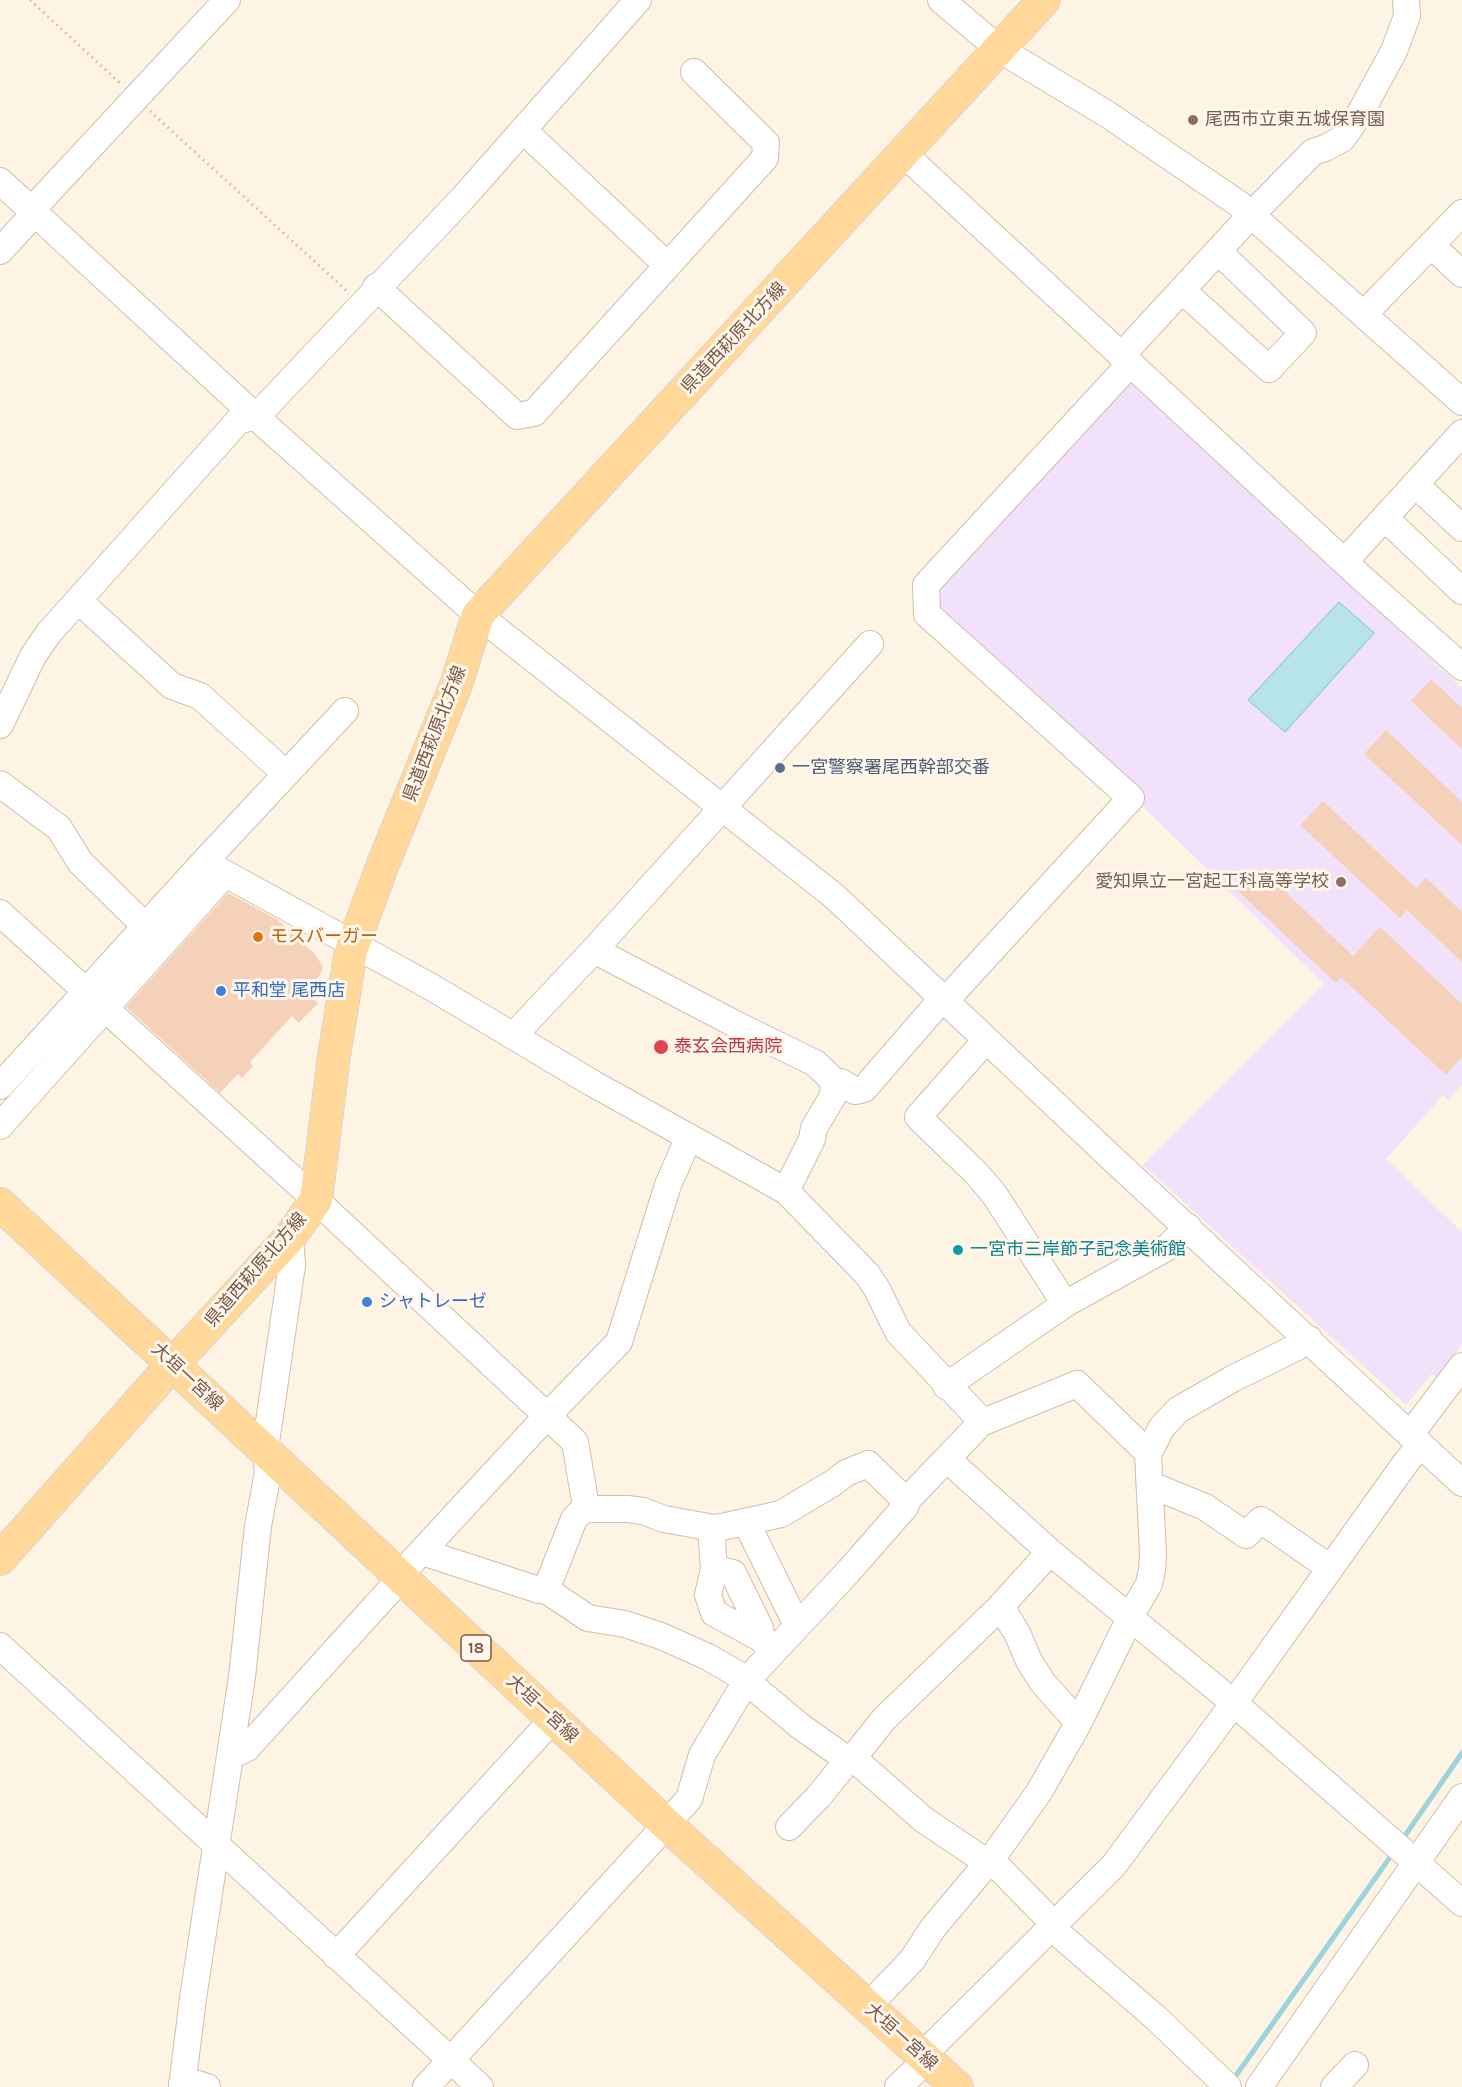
<!DOCTYPE html>
<html>
<head>
<meta charset="utf-8">
<style>
  body { margin:0 }
  canvas { display:block; background:#fef4e4 }
</style>
</head>
<body>
<canvas width="1462" height="2087"></canvas>
<script>
const context = document.querySelector('canvas').getContext('2d');
context.lineJoin = 'round';
function fillPath(path, color) {
  context.fillStyle = color;
  context.fill(path, 'evenodd');
}
function toPath(rows) {
  const path = new Path2D();
  for (const r of rows) {
    path.moveTo(r[0], r[1]);
    for (let i = 2; i < r.length; i += 2) path.lineTo(r[i], r[i + 1]);
  }
  return path;
}
function stroke(path, color, width, dash) {
  context.strokeStyle = color;
  context.lineWidth = width;
  context.lineCap = dash ? 'butt' : 'round';
  context.setLineDash(dash || []);
  context.stroke(path);
}
function write(font, color, halo, rows, align = 'center') {
  context.font = font + ' Karla,"Noto Sans JP",sans-serif';
  context.lineWidth = 6;
  context.setLineDash([]);
  context.textBaseline = 'middle';
  context.strokeStyle = halo;
  context.fillStyle = color;
  for (const [text, x, y, turn = 0] of rows) {
    context.save();
    context.translate(x, y);
    context.rotate((+turn || 0) * Math.PI / 180);
    context.textAlign = isNaN(turn) ? turn : align;
    if (halo) context.strokeText(text, 0, 0);
    context.fillText(text, 0, 0);
    context.restore();
  }
}
const education = toPath([
  [1135,384,1462,688,1462,1085,1448,1100,1443,1095,1386,1159,1462,1232,1462,1344,1438,1378,1431,1374,1406,1405,1143,1165,1324,984,1116,780,936,611,936,589,1121,386]
]);
const water = toPath([
  [1339,602,1374,633,1285,732,1248,700,1339,602]
]);
const stream = toPath([
  [1402,1840,1462,1753],
  [1235,2077,1393,1853]
]);
const building = toPath([
  [1431,679,1462,708,1462,749,1411,701],
  [1386,730,1462,802,1462,845,1364,754],
  [1323,801,1416,888,1426,878,1462,912,1462,962,1407,910,1400,918,1300,825],
  [1261,869,1353,956,1380,927,1462,1004,1462,1057,1446,1075,1341,977,1336,983,1239,892],
  [228,893,278,920,315,954,323,967,320,975,305,991,318,1003,299,1023,292,1016,250,1062,253,1066,242,1078,238,1074,220,1093,126,1007]
]);
const path = toPath([
  [30,0,121,84],
  [150,111,347,291]
]);
const minor = toPath([
  [941,0,999,49,1107,114,1239,204,1462,402],
  [523,130,667,265],
  [904,154,1363,579,1462,667],
  [0,181,256,417,478,615,834,896,1116,1162,1462,1483],
  [1431,245,1462,274],
  [0,251,35,213,39,202,227,0],
  [376,287,517,416,534,413,765,158,766,143,694,72],
  [1182,290,1269,369,1303,333,1218,251],
  [1364,314,1462,213],
  [1121,356,1251,215,1313,152,1325,148,1342,139,1359,115,1394,51,1407,16,1406,0],
  [1415,484,1462,528],
  [1385,518,1462,591],
  [1345,561,1462,433],
  [79,601,172,686,200,696,286,774],
  [0,725,33,656,48,634,239,420,256,417,462,199,638,0],
  [0,784,59,828,80,862,145,926],
  [204,862,433,988,592,1083,786,1191,867,1274,877,1289,898,1332,976,1415,981,1423],
  [0,913,316,1200,575,1442,586,1507,574,1519,546,1590],
  [594,950,739,1026,815,1063,834,1081,833,1096,814,1128,812,1139,786,1191],
  [945,1001,1131,798,927,614,926,585,1130,364],
  [514,1035,594,950,870,644],
  [986,1040,918,1117,976,1173,994,1194,1065,1304],
  [834,1081,841,1082,855,1091,864,1089,942,999],
  [0,1086,204,862,345,711],
  [0,1126,225,874],
  [946,1386,1065,1304,1168,1247,1188,1227],
  [1410,1435,1462,1366],
  [947,1459,1050,1552,1234,1703,1462,1903],
  [1150,1486,1156,1487,1205,1507,1246,1535,1261,1520,1330,1568],
  [586,1507,591,1509,627,1509,643,1511,664,1519,714,1528,722,1527,781,1514,833,1483,846,1473,868,1464,907,1502],
  [746,1522,794,1619,799,1624],
  [714,1528,712,1542,714,1569,708,1595,714,1613,762,1639,773,1652],
  [422,1552,539,1590,546,1590,588,1618,625,1624,661,1636,708,1657,739,1675,800,1726,848,1760,853,1758,924,1820,988,1863,997,1866,1048,1918,1060,1935,1156,2018,1228,2087],
  [411,1563,547,1416,619,1342,668,1185,689,1137],
  [714,1569,733,1573,760,1628,762,1639],
  [999,1608,1006,1615,1018,1635,1029,1661,1043,1683,1078,1722],
  [0,1646,480,2087],
  [231,1756,247,1748,392,1588],
  [853,1758,884,1719,999,1608,1050,1552],
  [666,1824,689,1799,702,1755,747,1680,848,1572,905,1507,908,1499,981,1423,1077,1384,1144,1449,1149,1451],
  [789,1827,819,1796,848,1760],
  [336,1956,543,1730],
  [867,2007,912,1960,933,1928,995,1854,1039,1792,1078,1724,1134,1610,1149,1584,1152,1570,1153,1554,1148,1454,1162,1427,1178,1410,1232,1379,1297,1347,1309,1339],
  [182,2084,198,2084,207,2087],
  [182,2087,193,1998,242,1677,258,1526,268,1473,265,1449,292,1265,290,1237],
  [426,2087,657,1835],
  [898,2087,915,2071,933,2045,1114,1865,1234,1703,1407,1461,1421,1445],
  [1259,2087,1462,1797],
  [1334,2087,1355,2065]
]);
const major = toPath([
  [0,1204,666,1824,957,2087],
  [0,1559,162,1376,290,1237,316,1200,334,1056,351,951,383,864,456,685,478,615,1044,0]
]);
const markers = [
  [1193,120,6,"#8d6e63"],
  [780,768,6,"#5c6f8a"],
  [1341,882,6,"#8d6e63"],
  [258,937,6,"#e8710a"],
  [221,991,6,"#3f7fe0"],
  [661,1047,8,"#e0444e"],
  [958,1250,6,"#0f9aa8"],
  [367,1302,6,"#3f7fe0"]
];
const shields = [
  [476,1648,30]
];
const shieldNames = [
  ["18",476,1648]
];
const educationNames = [
  ["尾西市立東五城保育園",1205,120],
  ["愛知県立一宮起工科高等学校",1329,882,"right"]
];
const streetNames = [
  ["県道西萩原北方線",734,338,-47],
  ["県道西萩原北方線",435,734,-69],
  ["県道西萩原北方線",256,1270,-49],
  ["大垣一宮線",187,1377,43],
  ["大垣一宮線",542,1709,43],
  ["大垣一宮線",901,2037,42]
];
const serviceNames = [
  ["一宮警察署尾西幹部交番",792,768]
];
const foodNames = [
  ["モスバーガー",270,937]
];
const shopNames = [
  ["平和堂 尾西店",233,991],
  ["シャトレーゼ",379,1302]
];
const healthNames = [
  ["泰玄会西病院",674,1047]
];
const cultureNames = [
  ["一宮市三岸節子記念美術館",970,1250]
];
fillPath(education, '#f1e1fb');
fillPath(water, '#b7e3ea');
stroke(water, '#9cd3dc', 1.5);
stroke(stream, '#9cd3dc', 5);
fillPath(building, '#f6d1b9');
stroke(minor, '#d3bdac', 28);
stroke(major, '#dcd4cf', 34);
stroke(path, '#dbb49c', 3, [1.5, 4.5]);
stroke(minor, '#fff', 26);
stroke(major, '#ffd89a', 32);
for (const [x, y, r, color] of markers) {
  const dot = new Path2D();
  dot.arc(x, y, r, 0, 2 * Math.PI);
  context.fillStyle = color;
  context.fill(dot);
  stroke(dot, '#fff7ec', 2);
}
for (const [x, y, w] of shields) {
  const box = new Path2D();
  box.roundRect(x - w / 2, y - 13, w, 26, 4.5);
  context.fillStyle = '#fff7ec';
  context.fill(box);
  stroke(box, '#795847', 1.5);
}
write('bold 16px', '#795847', null, shieldNames);
write('18px', '#785e54', '#fff7ec', educationNames, 'left');
write('18px', '#795847', '#fff7ec', streetNames);
write('18px', '#4e5e75', '#fff7ec', serviceNames, 'left');
write('18px', '#c56008', '#fff7ec', foodNames, 'left');
write('18px', '#366cbe', '#fff7ec', shopNames, 'left');
write('18px', '#be3a42', '#fff7ec', healthNames, 'left');
write('18px', '#0d838f', '#fff7ec', cultureNames, 'left');
</script>
</body>
</html>
